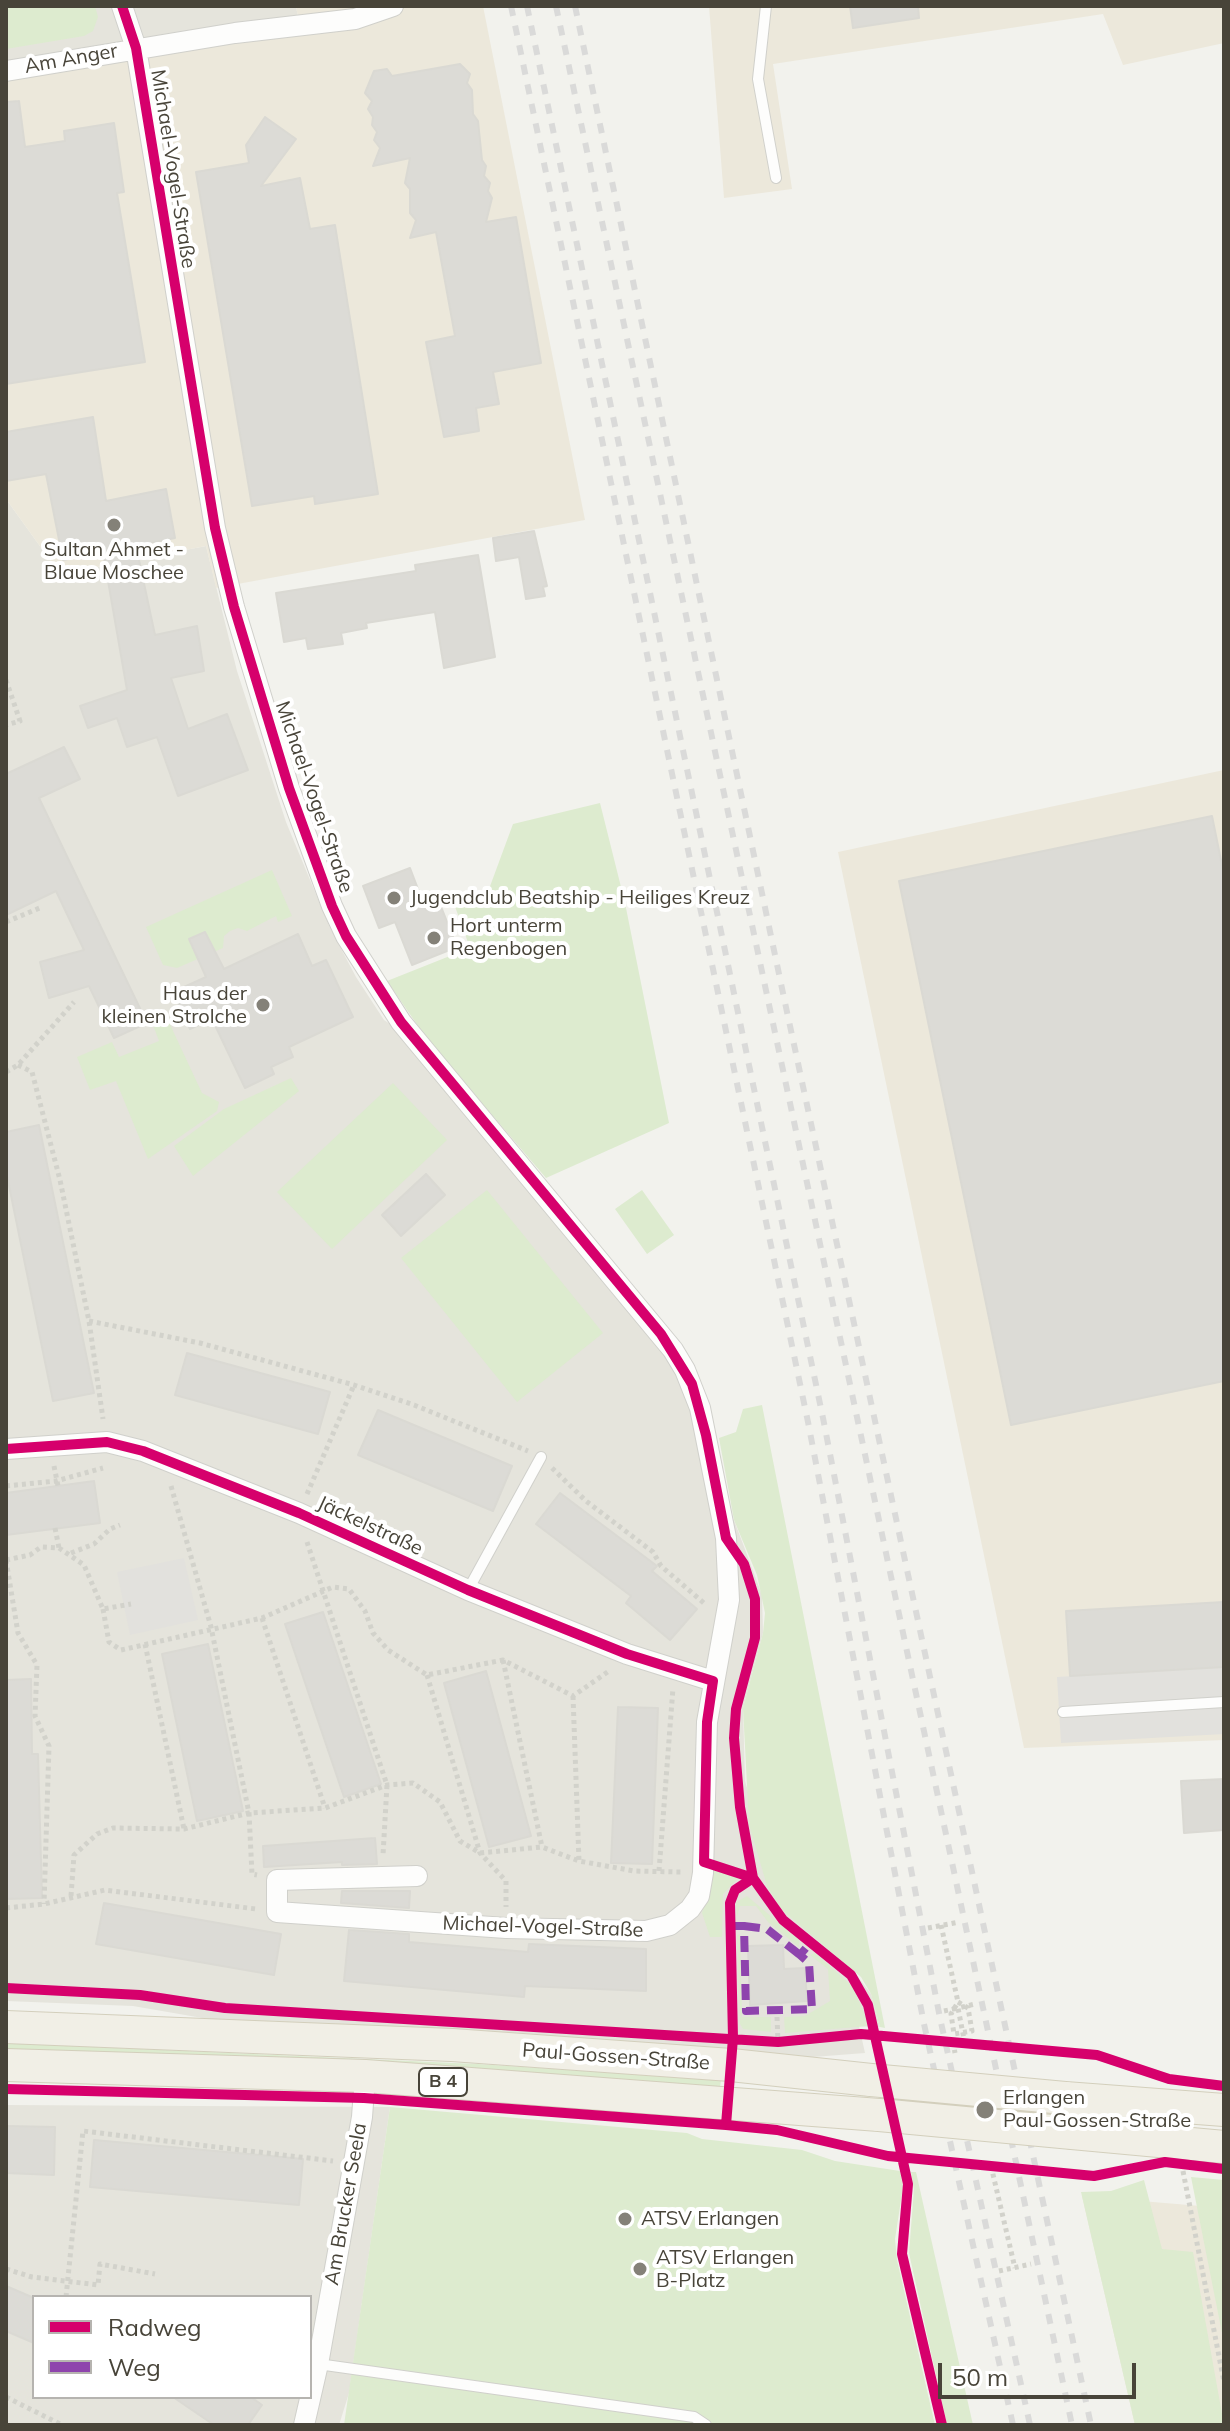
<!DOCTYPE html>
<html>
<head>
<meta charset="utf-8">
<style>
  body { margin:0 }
  #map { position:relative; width:1230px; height:2431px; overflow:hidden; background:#f2f2ed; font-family:Mulish,sans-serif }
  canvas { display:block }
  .frame { position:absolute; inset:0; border:8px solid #484439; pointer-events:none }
  .legend { position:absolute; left:32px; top:2295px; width:280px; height:104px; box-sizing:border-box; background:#fff; border:2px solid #b6b4b0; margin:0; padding:10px 14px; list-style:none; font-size:24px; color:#484439 }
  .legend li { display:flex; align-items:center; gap:16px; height:40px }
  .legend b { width:40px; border:2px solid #b6b4b0 }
  .scale { position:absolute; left:938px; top:2363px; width:198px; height:36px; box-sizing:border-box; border:4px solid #484439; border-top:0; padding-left:10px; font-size:24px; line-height:28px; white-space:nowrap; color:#484439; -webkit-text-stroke:6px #fff; paint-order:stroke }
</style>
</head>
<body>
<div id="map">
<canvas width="1230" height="2431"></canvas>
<div class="frame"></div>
<ul class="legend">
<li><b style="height:10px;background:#d6006c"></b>Radweg</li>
<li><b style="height:10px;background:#8e44ad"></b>Weg</li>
</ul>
<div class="scale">50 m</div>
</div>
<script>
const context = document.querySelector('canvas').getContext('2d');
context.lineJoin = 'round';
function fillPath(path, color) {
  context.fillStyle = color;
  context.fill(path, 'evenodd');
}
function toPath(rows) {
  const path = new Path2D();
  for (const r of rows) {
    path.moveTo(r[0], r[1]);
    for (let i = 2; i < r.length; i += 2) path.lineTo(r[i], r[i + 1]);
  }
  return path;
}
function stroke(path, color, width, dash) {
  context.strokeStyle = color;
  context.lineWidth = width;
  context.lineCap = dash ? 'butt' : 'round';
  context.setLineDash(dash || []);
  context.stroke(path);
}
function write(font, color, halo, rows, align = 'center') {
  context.font = font + ' Mulish,sans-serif';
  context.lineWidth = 8;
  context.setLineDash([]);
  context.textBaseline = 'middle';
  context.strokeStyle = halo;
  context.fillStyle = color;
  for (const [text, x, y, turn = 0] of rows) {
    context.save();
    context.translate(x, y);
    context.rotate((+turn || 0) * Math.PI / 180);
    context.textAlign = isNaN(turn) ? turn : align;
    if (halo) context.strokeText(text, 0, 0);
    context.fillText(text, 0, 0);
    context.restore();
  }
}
const residential = toPath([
  [6,6,296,6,299,23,6,71],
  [6,499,60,574,206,546,237,671,286,822,330,928,356,977,384,1020,399,1030,656,1340,676,1370,692,1412,713,1508,734,1520,762,1595,763,1633,743,1708,745,1781,782,1910,845,1960,871,1994,880,2027,859,2026,865,2053,787,2059,214,2020,133,2006,6,2001],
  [6,2105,390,2107,349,2393,339,2425,6,2425],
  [34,2297,310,2297,310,2397,34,2397]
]);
const commercial = toPath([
  [296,6,483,6,585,520,216,588,206,546,60,574,6,499,6,71,299,23],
  [709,6,1224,6,1224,43,1123,65,1103,14,773,64,792,189,724,198],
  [1224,770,1224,1740,1024,1748,838,852],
  [1082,2196,1224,2208,1224,2425,1135,2425]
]);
const green = toPath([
  [6,6,95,6,98,17,93,31,84,36,6,49],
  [600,803,625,903,669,1123,546,1178,427,1039,387,981,470,948,453,901,489,889,513,824],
  [272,870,292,916,278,922,276,916,247,931,238,928,230,931,224,936,223,948,177,968,163,965,146,927],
  [167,1018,202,1093,219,1102,217,1111,148,1159,116,1081,90,1090,77,1057,112,1042,119,1057,159,1041,153,1025],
  [291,1078,299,1091,193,1176,174,1146,224,1109],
  [393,1083,447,1140,332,1249,277,1192],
  [487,1190,603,1333,517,1402,401,1258],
  [642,1190,674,1235,647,1254,615,1209],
  [762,1405,885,2028,880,2027,871,1994,861,1977,782,1910,767,1886,749,1824,743,1708,763,1633,765,1613,757,1575,734,1520,719,1438,736,1432,743,1409],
  [714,1869,739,1877,723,1894,722,1937,710,1937,702,1913],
  [747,1896,799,1940,799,1947,768,1922,756,1906,740,1906,737,1917,736,1902],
  [740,1934,742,2017,771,2017,771,2032,743,2029,740,2024,737,1935],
  [815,1953,853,1987,869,2026,785,2033,784,2017,805,2016,830,2001,828,1969,810,1955],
  [6,2043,478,2064,721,2080,720,2087,6,2052],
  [390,2107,687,2133,702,2139,802,2150,835,2161,900,2171,903,2187,895,2239,897,2260,935,2425,344,2425],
  [911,2172,916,2172,973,2425,947,2425,909,2253,914,2189],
  [1191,2177,1224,2180,1224,2343],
  [1144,2180,1162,2249,1193,2252,1224,2425,1135,2425,1081,2192,1111,2191]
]);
const parking = toPath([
  [184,1558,198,1620,130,1635,117,1572],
  [1224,1667,1224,1734,1061,1743,1057,1677]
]);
const building = toPath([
  [850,6,918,6,919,18,853,28,850,6],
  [460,64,470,74,467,83,472,90,473,114,478,121,482,160,486,166,484,176,490,183,488,191,492,198,486,222,516,217,541,363,493,372,499,404,476,408,479,431,444,437,426,342,455,336,436,232,410,238,416,220,410,213,410,189,405,183,410,158,373,166,380,148,374,140,377,132,372,125,373,117,368,109,372,101,365,93,374,71,387,69,392,76,460,64],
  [19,101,25,147,65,141,64,131,114,123,124,192,117,193,145,362,6,384,6,102,19,101],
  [265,117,296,139,261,186,300,178,310,229,335,225,378,494,315,504,314,496,252,506,196,172,249,163,246,145,265,117],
  [93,417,106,501,166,489,175,538,136,546,155,635,197,626,204,671,171,678,188,729,227,714,248,770,178,796,157,737,127,747,117,718,88,728,80,706,127,690,103,552,63,560,46,474,6,481,6,432,93,417],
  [534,531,547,586,543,587,545,596,526,599,519,557,496,561,493,538,534,531],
  [478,555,495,657,444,668,435,612,366,623,367,628,341,633,343,644,308,649,306,638,284,642,276,593,416,571,415,565,478,555],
  [64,747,80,779,39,798,147,1023,114,1038,89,986,49,998,40,962,84,950,56,891,6,915,6,774,64,747],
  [1212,816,1224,875,1224,1381,1011,1425,899,881,1212,816],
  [410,868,426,910,440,904,457,947,412,965,395,922,379,928,363,886,410,868],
  [205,932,224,969,298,934,312,966,326,960,353,1017,289,1047,293,1057,271,1067,274,1074,245,1088,212,1019,190,1029,173,992,206,977,189,939,205,932],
  [39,1125,94,1393,53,1401,6,1171,6,1132,39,1125],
  [426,1174,445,1195,401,1236,382,1215,426,1174],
  [187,1353,330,1392,318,1434,175,1395,187,1353],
  [378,1410,512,1466,493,1511,358,1455,378,1410],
  [94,1481,100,1523,6,1535,6,1493,94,1481],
  [560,1493,657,1566,652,1571,697,1609,670,1640,626,1603,631,1596,536,1524,560,1493],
  [1224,1602,1224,1667,1070,1676,1066,1611,1224,1602],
  [323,1612,381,1784,344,1797,285,1624,323,1612],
  [208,1644,243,1811,197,1821,162,1654,208,1644],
  [486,1671,531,1836,489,1847,444,1683,486,1671],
  [31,1679,32,1754,38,1754,42,1898,6,1899,6,1680,31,1679],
  [618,1707,658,1708,652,1864,611,1863,618,1707],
  [1224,1779,1224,1830,1184,1833,1181,1781,1224,1779],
  [375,1838,377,1864,342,1865,342,1862,264,1867,263,1846,375,1838],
  [342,1891,410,1891,409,1908,341,1903,342,1891],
  [104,1903,281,1934,274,1975,96,1944,104,1903],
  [349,1930,409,1934,409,1942,528,1952,529,1944,646,1949,646,1991,525,1986,524,1997,344,1981,349,1930],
  [783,1945,784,1969,805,1968,807,2001,750,2005,748,1946,783,1945],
  [6,2126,55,2127,54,2175,6,2173,6,2126],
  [94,2140,303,2159,299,2205,90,2187,94,2140],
  [6,2286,34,2298,34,2343,6,2331,6,2286],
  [173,2397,251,2397,262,2405,248,2425,214,2425,173,2397]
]);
const path = toPath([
  [6,680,20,721,6,725],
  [6,922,42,907],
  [18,1065,32,1072,60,1180,89,1321,103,1419],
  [6,1072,18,1065,74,1002],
  [89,1321,200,1343,354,1385,414,1405,528,1451],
  [54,1466,58,1486],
  [552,1468,586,1501,653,1552,661,1566,705,1604],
  [6,1486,56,1481,103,1468],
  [171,1486,211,1627,249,1813,252,1874,257,1875],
  [307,1494,354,1385],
  [55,1528,59,1548],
  [307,1542,387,1785,383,1855],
  [71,1553,94,1544,110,1529,120,1525],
  [6,1560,18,1633,37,1665,35,1716,49,1746,44,1904],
  [6,1560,30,1555,41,1547,59,1548,84,1565,103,1609,131,1604],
  [103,1609,109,1642,121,1650,262,1618,333,1587,349,1589,365,1611,373,1633,388,1650,427,1675,503,1660,573,1696,609,1671],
  [262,1618,325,1808],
  [145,1644,184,1829],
  [503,1660,542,1847],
  [427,1675,480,1853,506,1881,506,1907],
  [573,1696,579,1861],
  [724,1867,753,1878],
  [659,1871,673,1688],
  [71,1896,74,1855,97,1834,113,1828,184,1829,249,1813,325,1808,387,1785,413,1783,440,1802,460,1841,480,1853,542,1847,579,1861,634,1871,682,1872],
  [6,1908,44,1904,105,1890,256,1909],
  [941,1925,958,2002],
  [928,1928,959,1922],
  [944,2011,958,2008],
  [777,2017,778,2042],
  [953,2042,955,2053],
  [965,2044,958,2008,975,2004],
  [991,2166,1015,2268],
  [1183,2171,1224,2382],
  [6,2269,32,2277,98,2285,100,2264,155,2274],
  [999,2271,1031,2264],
  [66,2297,83,2131,333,2161],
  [6,2397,62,2425]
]);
const service = toPath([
  [766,6,758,79,776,178],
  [468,1590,541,1457],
  [1063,1712,1224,1702],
  [318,2364,694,2417,706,2425]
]);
const minor = toPath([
  [122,6,136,48,215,528,234,607,289,788,332,906,346,936,401,1022,673,1350,685,1370,700,1408,726,1538,729,1600,707,1722,703,1873,699,1896,690,1909,670,1925,646,1931,506,1928,277,1912,277,1880,417,1876],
  [6,71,235,33,355,19,393,6],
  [6,1449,107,1442,143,1451,299,1513,468,1590,627,1654,713,1681],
  [304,2425,318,2364,362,2117,365,2076]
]);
const primary = toPath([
  [6,2027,452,2045,731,2065,871,2080],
  [6,2065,365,2076,879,2115],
  [1065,2098,1224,2110],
  [1072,2133,1224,2147]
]);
const rail = toPath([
  [511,6,808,1422,924,2024,1013,2425],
  [527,6,823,1418,940,2018,1030,2425],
  [556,6,1072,2425],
  [575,6,787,1012,1091,2425]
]);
const pathBridge = toPath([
  [958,2002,968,2008,972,2031,954,2034,951,2014,958,2002]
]);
const primaryBridge = toPath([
  [871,2080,1065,2098],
  [879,2115,1072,2133]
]);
const quiet = toPath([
  [730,1926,744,1926,746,2011,812,2009,809,1963,800,1955,811,1942],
  [744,1926,767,1929,800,1955]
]);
const cycleway = toPath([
  [122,6,136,48,215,528,234,607,289,788,332,906,346,936,401,1022,661,1334,692,1384,706,1435,726,1538,744,1564,755,1599,755,1638,736,1709,734,1738,740,1807,753,1878,783,1920,851,1975,868,2005,908,2184,902,2254,942,2425],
  [6,1449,107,1442,143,1451,299,1513,468,1590,627,1654,713,1681,707,1722,704,1862,753,1878],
  [6,1988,140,1995,225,2008,778,2042,861,2034,1097,2055,1169,2079,1224,2086],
  [6,2089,364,2098,726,2125,777,2130,888,2156,1094,2176,1165,2162,1224,2169],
  [726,2125,733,2038,730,1903,735,1890,753,1878]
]);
const markers = [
  [114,525,8,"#848178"],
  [394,898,8,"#848178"],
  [434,938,8,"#848178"],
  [263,1005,8,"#848178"],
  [985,2110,10,"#848178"],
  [625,2219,8,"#848178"],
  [640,2269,8,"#848178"]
];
const shields = [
  [443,2082,48]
];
const shieldNames = [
  ["B 4",443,2082]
];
const streetNames = [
  ["Am Anger",71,59,-10],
  ["Michael-Vogel-Straße",173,169,81],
  ["Michael-Vogel-Straße",314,797,71],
  ["Jäckelstraße",370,1526,25],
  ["Michael-Vogel-Straße",543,1927,2],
  ["Paul-Gossen-Straße",616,2057,4],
  ["Am Brucker Seela",346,2204,-80]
];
const poiNames = [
  ["Sultan Ahmet -",114,550,"center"],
  ["Blaue Moschee",114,573,"center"],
  ["Jugendclub Beatship - Heiliges Kreuz",410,898],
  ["Hort unterm",450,926],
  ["Regenbogen",450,949],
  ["Haus der",247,994,"right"],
  ["kleinen Strolche",247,1017,"right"],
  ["Erlangen",1003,2098],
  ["Paul-Gossen-Straße",1003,2121],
  ["ATSV Erlangen",641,2219],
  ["ATSV Erlangen",656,2258],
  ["B-Platz",656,2281]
];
fillPath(residential, '#e5e4dc');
fillPath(commercial, '#ece8db');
fillPath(green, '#ddebcf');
fillPath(parking, '#e2e1dd');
fillPath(building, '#dcdbd6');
stroke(building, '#dad9d3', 2);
stroke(service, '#d0d0cb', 12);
stroke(minor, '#d0d0cb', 22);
stroke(primary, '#d3cfbc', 34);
stroke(path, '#d2d2cb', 5, [4, 4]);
stroke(service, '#fdfdfc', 10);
stroke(minor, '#fdfdfc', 20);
stroke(primary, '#f1efe6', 32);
stroke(rail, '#dadad9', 6, [10, 10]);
stroke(primaryBridge, '#d3cfbc', 34, []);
stroke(pathBridge, '#d2d2cb', 5, [4, 4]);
stroke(primaryBridge, '#f1efe6', 32);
stroke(quiet, '#8e44ad', 8, [16, 8]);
stroke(cycleway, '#d6006c', 10);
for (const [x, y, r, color] of markers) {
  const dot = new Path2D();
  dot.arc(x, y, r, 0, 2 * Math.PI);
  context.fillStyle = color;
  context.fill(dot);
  stroke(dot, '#fff', 3);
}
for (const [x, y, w] of shields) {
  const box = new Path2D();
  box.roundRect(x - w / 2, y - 14, w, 28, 6);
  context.fillStyle = '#fff';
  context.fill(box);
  stroke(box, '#484439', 2);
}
write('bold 18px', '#484439', null, shieldNames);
write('20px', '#484439', '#fff', streetNames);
write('20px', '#484439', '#fff', poiNames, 'left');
</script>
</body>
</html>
